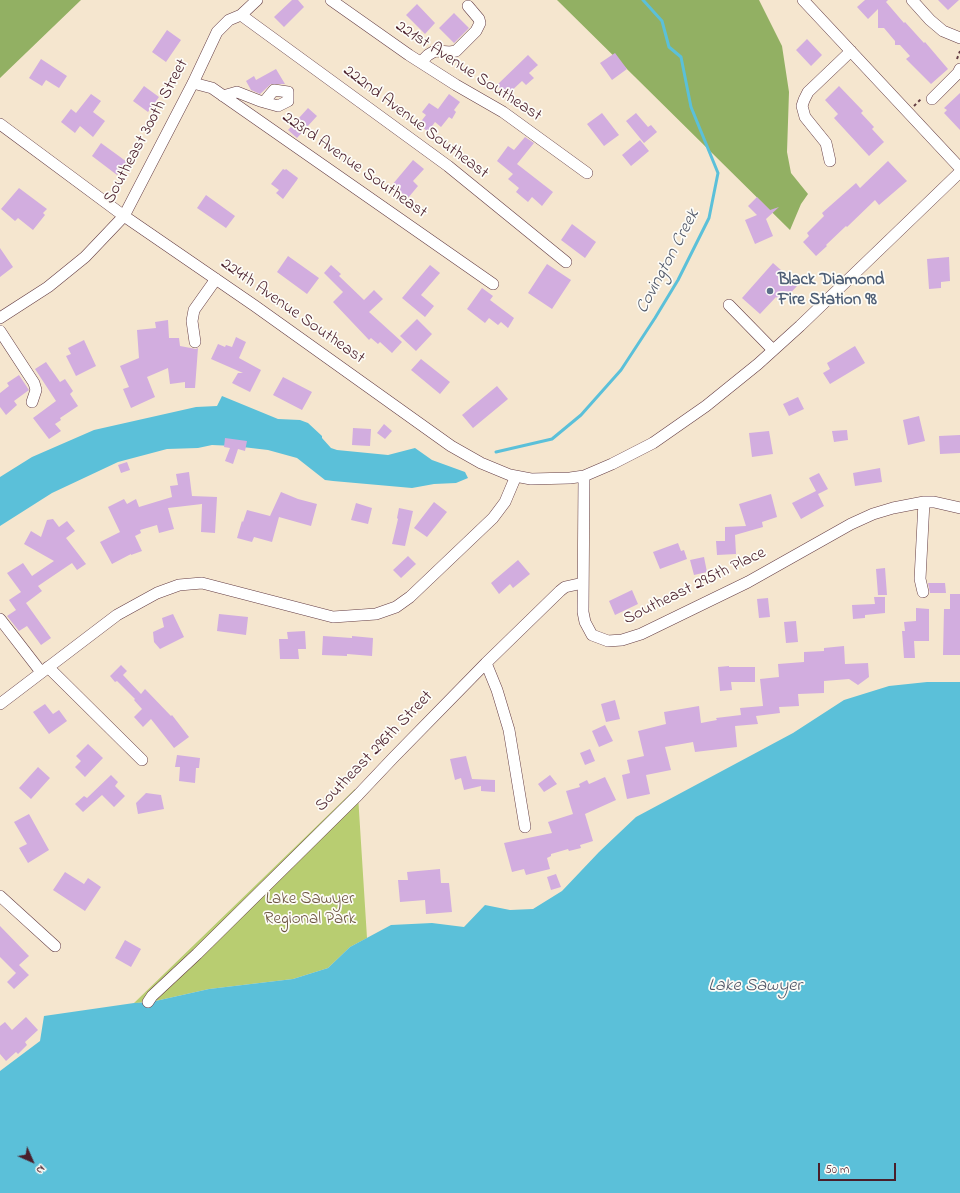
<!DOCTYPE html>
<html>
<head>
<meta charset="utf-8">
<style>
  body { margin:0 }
  #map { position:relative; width:960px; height:1193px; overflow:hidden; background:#f5e6cf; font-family:"Indie Flower",sans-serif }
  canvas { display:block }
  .north { position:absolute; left:12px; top:1141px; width:40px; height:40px; -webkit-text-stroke:3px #fdfcf7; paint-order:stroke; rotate:135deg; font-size:11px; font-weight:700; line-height:16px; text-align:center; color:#4a1f2b }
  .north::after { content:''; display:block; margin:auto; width:14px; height:18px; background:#4a1f2b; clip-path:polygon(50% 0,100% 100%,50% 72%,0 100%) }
  .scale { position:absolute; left:818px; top:1163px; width:78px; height:18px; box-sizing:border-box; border:2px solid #4a1f2b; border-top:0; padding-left:5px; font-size:12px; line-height:14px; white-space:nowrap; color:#4a1f2b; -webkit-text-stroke:3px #fdfcf7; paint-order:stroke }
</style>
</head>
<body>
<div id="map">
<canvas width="960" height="1193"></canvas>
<div class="north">N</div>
<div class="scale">50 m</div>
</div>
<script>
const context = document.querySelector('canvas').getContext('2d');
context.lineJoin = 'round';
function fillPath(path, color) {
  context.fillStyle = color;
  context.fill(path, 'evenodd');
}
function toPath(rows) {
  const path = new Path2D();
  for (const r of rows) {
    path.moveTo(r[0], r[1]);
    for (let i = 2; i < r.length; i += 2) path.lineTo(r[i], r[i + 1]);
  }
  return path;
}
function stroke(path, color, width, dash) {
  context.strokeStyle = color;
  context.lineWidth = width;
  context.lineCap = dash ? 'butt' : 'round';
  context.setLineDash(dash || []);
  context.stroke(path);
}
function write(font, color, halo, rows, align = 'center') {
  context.font = font + ' "Indie Flower",sans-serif';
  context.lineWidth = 3.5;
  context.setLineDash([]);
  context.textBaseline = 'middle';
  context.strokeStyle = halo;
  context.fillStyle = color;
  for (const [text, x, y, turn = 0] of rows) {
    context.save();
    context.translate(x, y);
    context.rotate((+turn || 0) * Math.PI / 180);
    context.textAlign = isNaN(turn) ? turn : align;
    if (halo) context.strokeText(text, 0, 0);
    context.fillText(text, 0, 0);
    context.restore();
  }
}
const green = toPath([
  [355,789,358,795,367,938,350,947,328,968,293,979,209,989,151,1002,134,1003]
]);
const forest = toPath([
  [0,0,81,0,0,78],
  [557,0,759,0,782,46,789,92,787,152,791,173,808,194,801,204,790,230]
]);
const water = toPath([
  [222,396,278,419,300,420,308,423,322,436,322,438,331,448,337,450,388,455,415,448,432,460,465,472,468,478,456,483,434,484,412,488,333,481,325,480,297,458,268,450,234,446,212,445,198,448,167,449,118,462,52,493,0,526,0,477,32,457,94,430,196,407,217,406],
  [927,682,960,682,960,1193,0,1193,0,1071,40,1041,44,1016,134,1003,151,1002,209,989,293,979,328,968,350,947,391,925,432,923,464,927,485,905,510,910,533,909,562,891,599,852,636,817,793,733,844,700,889,686]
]);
const stream = toPath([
  [496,452,552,439,581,415,621,370,655,318,678,280,709,218,718,173,691,107,681,57,669,47,662,21,643,0]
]);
const building = toPath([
  [292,0,298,0,304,7,284,27,274,17],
  [865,0,888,0,886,2,904,23,905,22,924,43,925,42,948,69,931,84,906,59,910,56,900,45,895,45,895,41,884,28,878,28,878,9,868,19,857,7],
  [938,0,959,0,948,10],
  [417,4,435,23,425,34,406,15],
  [454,13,469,28,454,43,439,28],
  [167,30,181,40,166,62,152,52],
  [807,39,822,55,811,66,796,50],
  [615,53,627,69,612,80,600,63],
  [528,55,538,65,529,73,534,78,526,85,522,81,507,95,497,85],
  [41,59,67,76,59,88,46,80,42,86,29,78],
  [276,69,285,84,271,84,260,94,251,90,246,81,254,76,256,80],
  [144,86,159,97,148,112,133,101],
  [839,86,863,111,861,113,874,127,872,129,884,142,869,156,834,118,838,114,825,100],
  [960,93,960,130,944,113,947,110,944,108],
  [91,94,101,101,93,112,105,121,93,137,80,126,75,133,61,122,71,109,76,113],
  [449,94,460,102,454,110,456,112,452,119,449,117,441,127,435,122,428,132,419,124,426,115,422,112,429,103,438,109],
  [308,108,317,116,297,138,288,130],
  [602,113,619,135,604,146,587,124],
  [636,113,648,127,651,125,657,132,644,143,626,121],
  [525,137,534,143,517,164,553,192,542,206,532,197,528,202,516,192,519,188,508,179,513,174,497,161,508,146,514,150],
  [640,140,649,151,631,166,622,155],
  [101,143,127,162,117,175,92,156],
  [413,160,424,169,413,181,418,186,408,198,392,185],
  [888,161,907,181,879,205,875,200,847,227,846,226,826,245,827,246,816,256,803,242,809,236,807,233,824,216,822,213,856,183,860,188],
  [283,169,285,170,286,169,298,178,297,180,283,199,276,193,279,190,271,184],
  [19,188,47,209,43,213,45,215,33,230,18,218,15,221,1,209],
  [206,195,235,216,226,228,197,208],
  [757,197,770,210,779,207,766,219,773,236,755,244,745,220,757,215,748,206],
  [572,224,596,242,585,258,561,240],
  [0,248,13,267,0,277],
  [288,256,319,278,307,294,277,272],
  [949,257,950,281,941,282,941,288,929,289,927,259],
  [773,263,798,285,782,302,776,297,760,314,742,298],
  [547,264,571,280,552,309,528,293],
  [331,265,341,274,339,276,364,300,374,290,383,299,369,312,402,342,392,353,380,342,378,344,371,338,369,340,333,302,343,292,324,273],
  [430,265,440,273,421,295,434,306,425,317,402,298],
  [482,288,493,296,490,300,514,318,508,328,501,322,498,325,489,318,485,323,467,309],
  [417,319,432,334,416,351,400,336],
  [168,320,169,338,179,338,180,346,196,349,198,348,195,388,185,388,185,382,170,384,168,368,147,377,155,397,131,408,123,389,129,387,120,366,139,358,137,330,156,328,155,322],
  [236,337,246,342,239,358,261,370,250,392,232,383,238,373,243,373,211,359,218,344,225,347,226,345,232,347],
  [84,340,96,366,76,376,66,356,71,354,68,348],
  [855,346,865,363,830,384,823,373,830,369,827,363],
  [421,359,450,382,440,394,411,370],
  [46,362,60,382,65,379,73,391,70,394,78,406,60,418,61,420,55,424,61,431,49,439,33,418,56,401,35,369],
  [19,375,29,390,14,401,17,405,6,415,0,407,0,393,9,386,7,383],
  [283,377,312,392,302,410,273,395],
  [497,386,508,399,473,428,462,415],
  [798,397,804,409,789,416,783,404],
  [919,416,925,441,908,445,903,420],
  [384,424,392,431,385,439,377,433],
  [353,428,371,429,370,446,352,445],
  [847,430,848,440,834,442,832,431],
  [769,431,773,454,752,457,749,433],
  [960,435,960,453,940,454,939,436],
  [225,438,247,441,245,451,238,449,233,464,225,461,230,448,224,447],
  [127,462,130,470,121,473,118,465],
  [880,468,882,482,855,486,853,473],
  [189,472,192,496,217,497,215,533,201,532,202,504,168,508,174,529,159,533,157,525,140,530,141,533,135,536,142,551,131,555,131,554,112,564,100,542,120,532,108,507,124,499,127,504,136,499,139,507,172,497,170,486,178,485,176,474],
  [819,473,828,489,818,494,824,506,801,519,792,503,816,491,809,478],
  [281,492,298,499,317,504,311,526,279,517,272,542,254,537,252,542,237,538,242,521,243,522,247,510,270,516],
  [771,494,777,517,762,522,763,527,735,535,736,554,717,555,716,541,725,541,725,527,746,526,739,504],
  [434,502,447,512,427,537,414,528],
  [356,503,372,508,368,524,351,520],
  [399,508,413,511,405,546,392,544,398,519,397,518],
  [53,519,59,527,67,521,75,531,66,538,86,564,77,570,72,563,38,586,42,591,26,603,51,638,41,645,27,626,19,631,7,616,16,610,9,600,21,592,7,573,23,563,32,576,54,561,24,544,31,531,41,537,47,520],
  [678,543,681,551,684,550,687,559,660,569,653,552],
  [408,556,416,564,401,578,393,570],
  [704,557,707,572,694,575,690,560],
  [518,560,530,574,513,588,510,584,499,594,491,583],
  [885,568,887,595,878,595,876,569],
  [928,583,945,583,946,593,930,593],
  [632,590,638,604,615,615,609,601],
  [950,594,960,594,960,655,943,655,944,609,950,609],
  [874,597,885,597,885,613,865,615,865,618,853,619,852,605,875,604],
  [768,598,770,617,759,618,757,599],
  [916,608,929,609,929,641,914,641,915,658,904,658,902,631,905,631,904,622,916,621],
  [173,614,184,637,160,649,154,642,153,632,164,627,162,618],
  [219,614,248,617,246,635,217,631],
  [796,621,798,642,786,643,784,622],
  [305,631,306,649,298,649,299,659,280,659,279,639,288,639,287,632],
  [323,636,352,638,352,636,373,638,372,656,347,654,347,656,322,655],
  [844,646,845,664,868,663,869,677,858,685,849,679,824,681,824,693,798,694,799,706,779,707,780,713,756,716,758,724,735,726,737,747,695,752,693,742,665,747,671,770,646,775,650,794,627,799,622,775,630,773,627,760,644,756,638,731,666,724,664,712,699,706,701,723,717,720,716,718,741,715,740,708,763,706,760,679,779,677,778,664,804,662,804,652,824,651,824,648],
  [121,665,127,671,123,675,141,694,145,689,171,716,172,715,189,737,174,748,151,719,143,727,134,717,142,709,134,700,135,699,117,681,115,682,110,676],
  [729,666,729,667,755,667,755,682,731,682,732,690,720,691,718,667],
  [615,700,620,719,606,722,601,704],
  [45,704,53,714,59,710,67,721,49,734,33,712],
  [605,725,613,741,599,747,592,731],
  [88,744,103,758,85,777,75,767,81,761,76,756],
  [590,749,595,761,585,765,580,753],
  [177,755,200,758,199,768,196,768,195,783,179,781,180,767,175,767],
  [466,756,472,779,495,780,495,792,481,791,481,786,464,790,461,778,455,780,450,759],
  [38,767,50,778,31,799,19,788],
  [111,775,118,782,115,786,125,796,114,807,102,795,83,812,75,804,84,796,87,798],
  [550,775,557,784,544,792,538,784],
  [605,777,616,800,585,814,593,841,580,845,581,848,569,851,568,849,551,854,551,856,547,858,550,869,526,875,524,869,512,872,504,843,552,833,548,822,573,814,566,791,580,787,579,784,587,780,589,784],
  [146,793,161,795,164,809,138,814,136,803],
  [29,814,49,850,28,863,19,848,27,844,14,822],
  [440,869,441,883,449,883,452,912,426,914,425,900,400,902,398,880,408,880,407,872],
  [65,872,84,884,88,878,101,887,85,911,53,890],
  [556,874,561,887,551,890,547,877],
  [0,926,29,956,19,965,29,975,14,989,7,982,16,973,0,957],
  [125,940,141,949,131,967,115,958],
  [26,1017,38,1030,25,1042,27,1045,18,1054,16,1052,6,1061,0,1054,0,1026,5,1022,12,1030]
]);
const path = toPath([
  [957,59,960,51],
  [914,106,921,99]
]);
const minor = toPath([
  [331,0,409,55,456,85,503,112,587,173],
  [803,0,960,168],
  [912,0,930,20,943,31,960,38],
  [241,15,448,166,566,262],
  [421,62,428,55,433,52,437,51,450,52,456,51,476,31,480,23,479,19,468,6],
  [193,83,212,88,493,284],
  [223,96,237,92,260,101,278,106,288,101,288,92,274,90,264,102],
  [932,99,958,73,960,69],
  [0,124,124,216,255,306,451,446,481,463,510,475,531,479,570,478,584,476,612,464,653,443,706,406,758,364,800,326,960,172],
  [830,161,826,143,805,117,802,106,804,100,808,92,851,51],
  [729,305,773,350],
  [0,318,48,287,85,257,124,216,193,83,217,32,229,20,241,15,257,0],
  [0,331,34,383,36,390,32,402],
  [195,342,192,321,194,310,216,279],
  [584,476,583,612,585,622,592,635,608,641,622,640,641,634,748,582,851,524,873,514,893,508,924,502,934,502,960,508],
  [923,592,920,579,924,502],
  [0,619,41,672],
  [486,663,497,690,509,730,525,827],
  [48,667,142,760],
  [0,704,117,615,157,593,179,585,202,583,333,617,376,614,396,607,410,597,493,518,505,502,516,476],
  [0,896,55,946],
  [148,1002,152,996,197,954,358,795,393,758,486,663,560,591,565,587,583,583]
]);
const markers = [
  [770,291,4,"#5c6f8a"]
];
const streetNames = [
  ["221st Avenue Southeast",468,72,33],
  ["222nd Avenue Southeast",415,123,37],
  ["Southeast 300th Street",147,132,-62],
  ["223rd Avenue Southeast",354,166,35],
  ["224th Avenue Southeast",292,312,35],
  ["Southeast 295th Place",695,587,-26],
  ["Southeast 296th Street",375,752,-46]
];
const serviceNames = [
  ["Black Diamond",778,281],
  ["Fire Station 98",778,301]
];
const parkNames = [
  ["Lake Sawyer",310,900],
  ["Regional Park",310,920]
];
const waterNames = [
  ["Covington Creek",669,262,-62],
  ["Lake Sawyer",755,987]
];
fillPath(green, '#b8cd71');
fillPath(forest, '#92b063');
fillPath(water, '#5bc0d9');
stroke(stream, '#5bc0d9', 3);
fillPath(building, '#d2addf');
stroke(minor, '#643d44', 12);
stroke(path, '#643d44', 2, [3, 3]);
stroke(minor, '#fff', 11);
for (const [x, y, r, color] of markers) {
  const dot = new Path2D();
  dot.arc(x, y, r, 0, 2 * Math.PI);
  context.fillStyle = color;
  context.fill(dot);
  stroke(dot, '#fdfcf7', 1.5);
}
write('17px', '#4a1f2b', '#fdfcf7', streetNames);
write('bold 17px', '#4e5e75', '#fdfcf7', serviceNames, 'left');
write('17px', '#6b5340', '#fdfcf7', parkNames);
write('italic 18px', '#505768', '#fdfcf7', waterNames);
</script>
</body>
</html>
